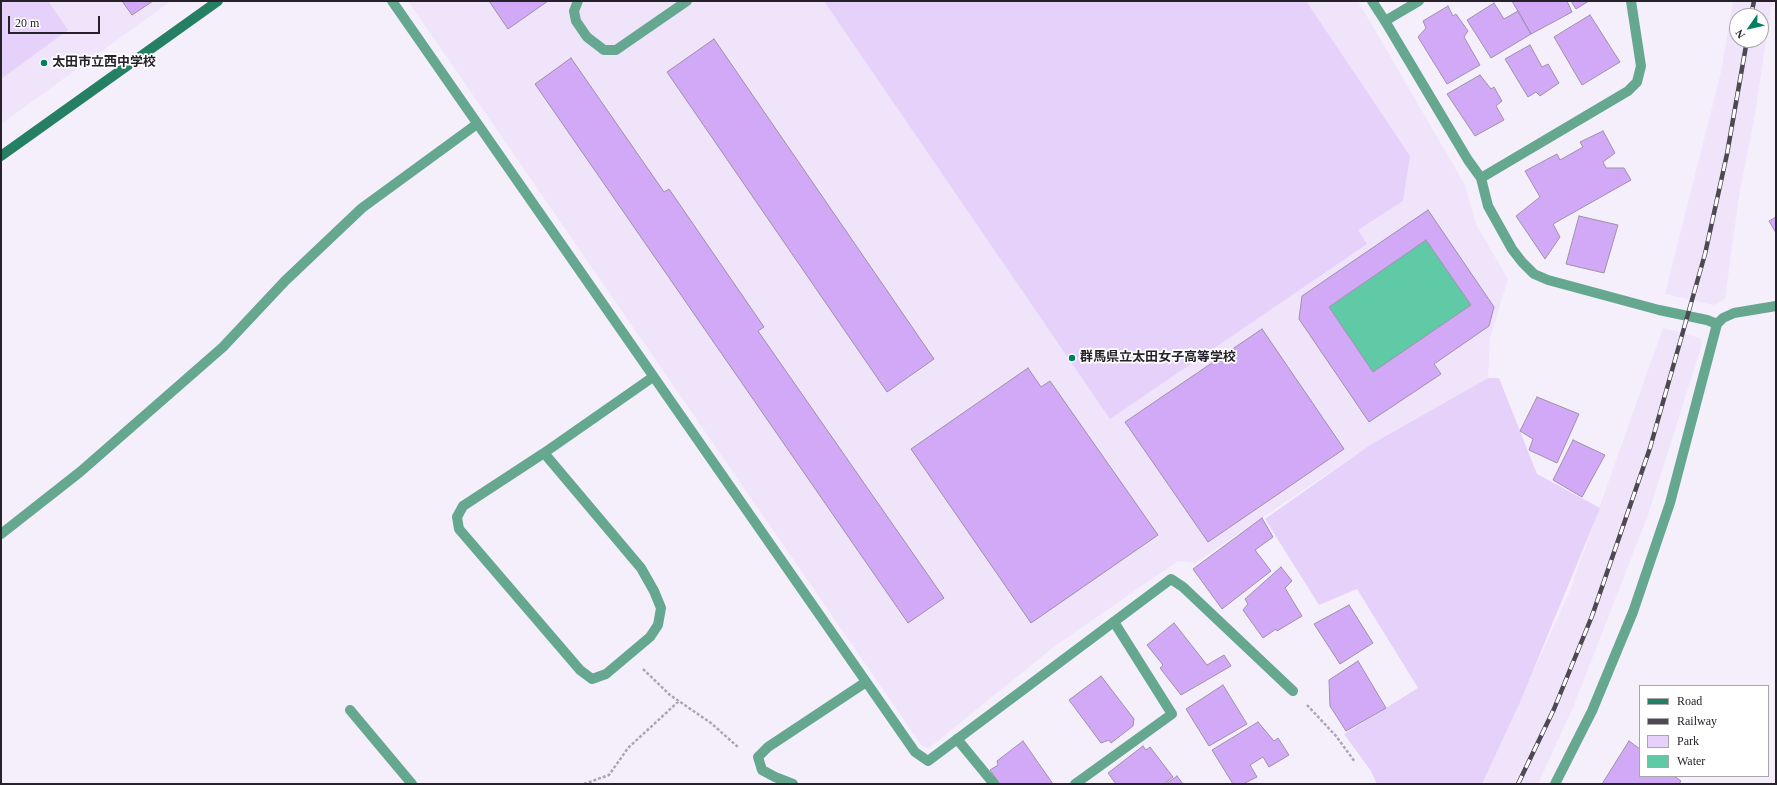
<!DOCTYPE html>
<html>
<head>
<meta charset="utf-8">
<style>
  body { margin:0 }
  #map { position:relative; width:1777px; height:785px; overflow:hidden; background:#f5effb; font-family:"Times New Roman",serif }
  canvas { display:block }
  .frame { position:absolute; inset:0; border:2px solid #26212b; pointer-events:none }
  .legend { position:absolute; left:1639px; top:685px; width:130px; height:92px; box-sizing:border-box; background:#fff; border:1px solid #a8a6aa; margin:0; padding:5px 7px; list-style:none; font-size:12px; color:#26212b }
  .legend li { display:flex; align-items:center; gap:8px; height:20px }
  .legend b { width:20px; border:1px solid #a8a6aa }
  .north { position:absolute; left:1729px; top:8px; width:40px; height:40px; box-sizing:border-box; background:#fff; border:1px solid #a8a6aa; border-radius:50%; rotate:236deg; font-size:11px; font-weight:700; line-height:16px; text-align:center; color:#26212b }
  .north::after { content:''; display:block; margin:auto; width:14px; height:18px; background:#018060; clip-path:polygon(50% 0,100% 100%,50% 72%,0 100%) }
  .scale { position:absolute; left:8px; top:16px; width:92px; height:18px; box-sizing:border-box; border:2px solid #26212b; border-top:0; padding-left:5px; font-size:12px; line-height:14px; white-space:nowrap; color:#26212b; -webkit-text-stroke:3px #fff; paint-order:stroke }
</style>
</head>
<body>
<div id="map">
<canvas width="1777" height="785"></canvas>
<div class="frame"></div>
<ul class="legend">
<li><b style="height:5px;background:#257f63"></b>Road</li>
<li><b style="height:5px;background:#4d4852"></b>Railway</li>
<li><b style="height:11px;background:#e6d1fb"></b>Park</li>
<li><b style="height:11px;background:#5fcaa5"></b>Water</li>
</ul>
<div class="north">N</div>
<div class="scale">20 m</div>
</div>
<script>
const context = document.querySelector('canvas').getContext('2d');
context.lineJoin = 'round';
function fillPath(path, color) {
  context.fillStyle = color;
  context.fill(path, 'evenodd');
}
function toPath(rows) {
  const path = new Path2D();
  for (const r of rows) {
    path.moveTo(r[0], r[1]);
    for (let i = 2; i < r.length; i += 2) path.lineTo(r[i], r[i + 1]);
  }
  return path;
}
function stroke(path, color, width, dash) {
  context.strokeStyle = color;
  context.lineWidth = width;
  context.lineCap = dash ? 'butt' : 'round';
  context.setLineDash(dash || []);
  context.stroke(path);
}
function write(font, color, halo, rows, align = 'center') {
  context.font = font + ' "Times New Roman","Noto Sans JP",serif';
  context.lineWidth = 3.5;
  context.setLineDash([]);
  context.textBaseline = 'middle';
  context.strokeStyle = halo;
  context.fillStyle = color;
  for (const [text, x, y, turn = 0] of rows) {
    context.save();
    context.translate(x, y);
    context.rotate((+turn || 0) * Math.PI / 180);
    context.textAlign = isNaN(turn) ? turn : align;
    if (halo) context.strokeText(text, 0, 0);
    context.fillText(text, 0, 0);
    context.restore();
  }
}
const built = toPath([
  [1,1,171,1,1,124],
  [408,1,1358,1,1465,185,1476,224,1508,279,1490,338,1488,378,1370,445,1195,563,1178,561,1055,646,929,748,922,746],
  [1733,1,1772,1,1755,114,1739,196,1725,299,1714,305,1665,294,1721,72],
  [1737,16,1761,16,1761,40,1737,40],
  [1663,328,1700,338,1702,344,1648,515,1574,705,1538,784,1482,784,1569,593]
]);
const green = toPath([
  [1,1,48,1,68,30,1,79],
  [824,1,1306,1,1410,156,1403,201,1358,230,1367,244,1110,419],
  [1488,378,1499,378,1537,474,1600,508,1521,700,1482,784,1377,784,1371,771,1344,734,1418,688,1357,589,1319,605,1265,519,1370,445]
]);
const water = toPath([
  [1426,240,1471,305,1373,372,1329,307]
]);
const building = toPath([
  [122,1,153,1,132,15,122,1],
  [489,1,548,1,508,29,489,1],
  [1512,1,1567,1,1572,12,1531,34,1512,1],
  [1571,1,1589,1,1576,9,1571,1],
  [1494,3,1504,19,1518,11,1531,34,1491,58,1467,20,1494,3],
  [1448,6,1453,16,1456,14,1468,31,1464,37,1480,65,1447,84,1418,37,1426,28,1423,21,1448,6],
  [1590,15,1620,62,1582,85,1554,37,1590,15],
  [714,39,934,359,887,392,667,72,714,39],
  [1530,45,1542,67,1548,64,1559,83,1540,96,1536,92,1528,97,1505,59,1530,45],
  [571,58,664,192,669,189,764,327,758,331,944,598,908,623,535,84,571,58],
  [1480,75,1491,89,1494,87,1502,101,1496,106,1504,120,1475,136,1447,94,1480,75],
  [1603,131,1615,153,1603,162,1606,168,1624,168,1631,180,1553,224,1560,237,1545,259,1516,216,1540,197,1525,171,1557,154,1560,160,1583,147,1580,142,1603,131],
  [1428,210,1494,307,1489,326,1434,364,1441,374,1369,422,1299,319,1302,296,1428,210],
  [1426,240,1471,305,1373,372,1329,307,1426,240],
  [1579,216,1618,225,1604,273,1566,264,1579,216],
  [1776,217,1776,233,1769,221,1776,217],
  [1262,329,1344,449,1208,542,1125,422,1262,329],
  [1028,368,1041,387,1050,381,1158,535,1031,623,911,449,1028,368],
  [1537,397,1579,414,1557,463,1529,450,1533,439,1520,431,1537,397],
  [1573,440,1605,455,1582,497,1553,480,1573,440],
  [1262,518,1273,537,1255,550,1271,571,1222,609,1193,569,1262,518],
  [1281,567,1292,581,1285,588,1302,616,1277,631,1276,629,1263,638,1243,610,1248,604,1245,599,1281,567],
  [1349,605,1373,643,1340,664,1314,624,1349,605],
  [1174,623,1207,665,1224,655,1231,666,1181,695,1160,668,1163,665,1147,645,1174,623],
  [1358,661,1386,708,1346,731,1330,706,1329,680,1358,661],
  [1101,676,1134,719,1133,726,1111,743,1109,740,1101,743,1069,700,1101,676],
  [1223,685,1247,724,1209,746,1186,709,1223,685],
  [1258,722,1274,741,1278,738,1289,755,1269,767,1263,757,1250,765,1257,777,1243,784,1233,784,1212,750,1258,722],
  [1023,741,1053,784,1000,784,990,770,998,765,997,761,1023,741],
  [1629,741,1640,749,1640,776,1674,776,1681,781,1679,784,1602,784,1629,741],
  [1143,746,1146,750,1150,747,1173,777,1164,784,1116,784,1108,773,1143,746],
  [1177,776,1183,784,1166,784,1177,776]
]);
const path = toPath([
  [643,669,670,695,711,723,739,748],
  [1307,705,1336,736,1355,762],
  [584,784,609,775,628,748,679,701]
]);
const lane = toPath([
  [578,1,574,11,576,21,587,37,604,50,616,50,687,1],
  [1372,1,1385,21],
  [350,710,412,784],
  [957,739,994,784],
  [1075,784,1172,714,1114,622],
  [1555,784,1592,711,1633,612,1670,503,1717,324,1723,318,1734,313,1776,306]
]);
const street = toPath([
  [392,1,915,752,928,761,1171,579,1183,587,1293,691],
  [1419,1,1385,21,1468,160,1481,178],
  [1631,1,1641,66,1637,82,1628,91,1481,178,1488,206,1512,249,1522,262,1534,274,1548,280,1659,310,1707,320,1717,324],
  [544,453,641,568,654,591,661,608,658,625,650,637,606,674,592,679,580,670,459,529,457,517,463,506,544,453,653,377],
  [1,534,80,472,223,347,285,281,362,208,477,124],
  [793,784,775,777,762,770,758,757,768,747,866,682]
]);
const secondary = toPath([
  [1,156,218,1]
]);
const rail = toPath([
  [1751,16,1754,1],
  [1518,784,1554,709,1592,616,1650,448,1705,254,1727,154,1747,40]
]);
const markers = [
  [44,63,4,"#018060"],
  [1072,358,4,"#018060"]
];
const poiNames = [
  ["太田市立西中学校",52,63],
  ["群馬県立太田女子高等学校",1080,358]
];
fillPath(built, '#efe4fa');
fillPath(green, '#e6d1fb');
fillPath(water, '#5fcaa5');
fillPath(building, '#d2a9f6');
stroke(building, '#9e91ac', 1);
stroke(path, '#aca6b2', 2.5, [3, 2]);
stroke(lane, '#66a88f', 10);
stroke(street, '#66a88f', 10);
stroke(secondary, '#257f63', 10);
stroke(rail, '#4d4852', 4.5);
stroke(rail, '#fff', 3, [9]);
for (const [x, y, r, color] of markers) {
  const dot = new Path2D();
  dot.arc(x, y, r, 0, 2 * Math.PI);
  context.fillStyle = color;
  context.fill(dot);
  stroke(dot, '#fff', 1.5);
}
write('bold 13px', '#26212b', '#fff', poiNames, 'left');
</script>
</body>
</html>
